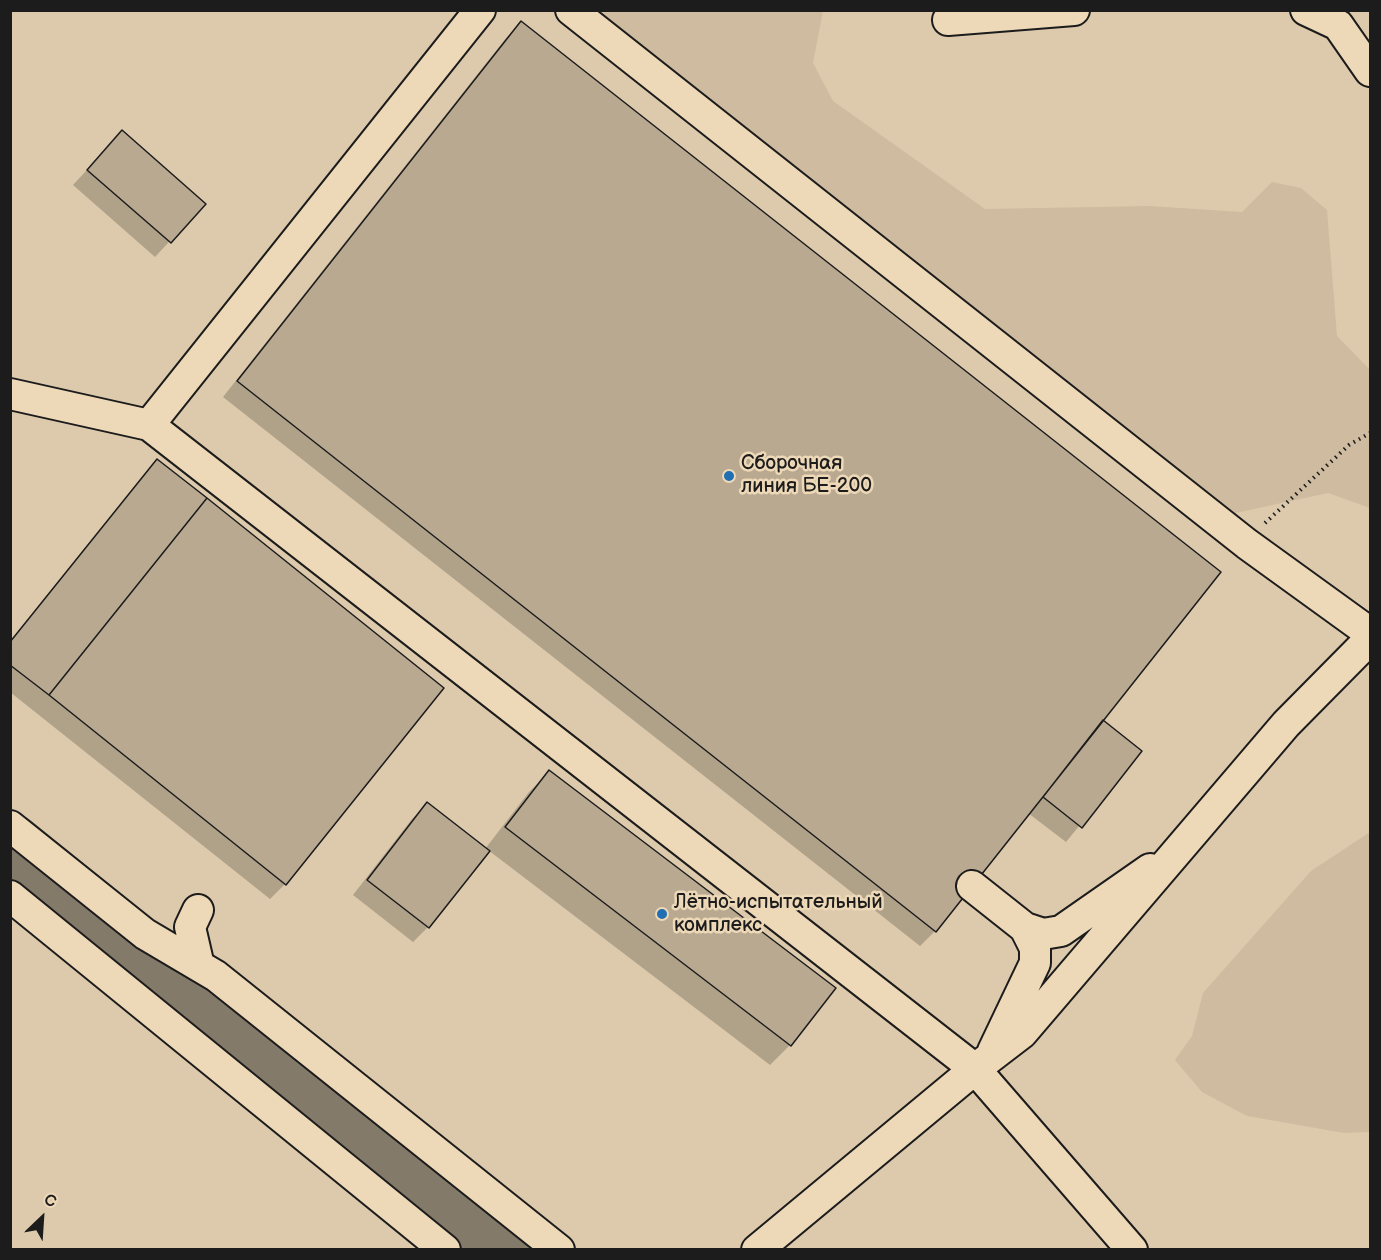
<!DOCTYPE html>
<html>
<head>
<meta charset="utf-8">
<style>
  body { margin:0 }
  #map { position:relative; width:1381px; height:1260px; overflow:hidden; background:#edd8b7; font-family:"Balsamiq Sans",sans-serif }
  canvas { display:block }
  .frame { position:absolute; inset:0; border:12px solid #1c1c1c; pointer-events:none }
  .north { position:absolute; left:12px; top:1188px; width:60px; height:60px; -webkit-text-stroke:4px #edd8b7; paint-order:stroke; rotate:25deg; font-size:16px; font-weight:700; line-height:24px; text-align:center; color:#1c1c1c }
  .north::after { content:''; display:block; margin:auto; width:21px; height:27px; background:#1c1c1c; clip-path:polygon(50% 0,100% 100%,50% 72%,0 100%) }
</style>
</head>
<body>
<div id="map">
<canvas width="1381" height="1260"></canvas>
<div class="frame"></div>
<div class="north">С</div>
</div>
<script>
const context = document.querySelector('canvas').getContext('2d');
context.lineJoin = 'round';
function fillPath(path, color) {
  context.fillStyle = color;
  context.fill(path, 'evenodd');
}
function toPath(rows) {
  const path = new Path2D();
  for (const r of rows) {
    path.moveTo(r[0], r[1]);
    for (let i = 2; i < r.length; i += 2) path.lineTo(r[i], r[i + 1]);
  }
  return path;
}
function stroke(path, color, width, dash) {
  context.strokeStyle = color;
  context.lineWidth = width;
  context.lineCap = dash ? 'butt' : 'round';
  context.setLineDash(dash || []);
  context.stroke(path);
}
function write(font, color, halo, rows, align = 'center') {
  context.font = font + ' "Balsamiq Sans",sans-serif';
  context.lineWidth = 5;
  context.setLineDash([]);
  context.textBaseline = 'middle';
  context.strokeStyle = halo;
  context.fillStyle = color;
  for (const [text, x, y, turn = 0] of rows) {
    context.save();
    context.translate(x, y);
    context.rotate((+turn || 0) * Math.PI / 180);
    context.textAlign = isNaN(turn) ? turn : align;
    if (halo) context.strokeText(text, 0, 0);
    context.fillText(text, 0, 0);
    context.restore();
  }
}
const built = toPath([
  [10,11,1370,11,1370,1249,11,1249]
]);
const green = toPath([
  [584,11,823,11,813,63,833,101,985,209,1150,206,1242,212,1272,182,1301,188,1327,210,1337,336,1370,370,1370,508,1328,493,1231,514],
  [1370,832,1370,1132,1344,1133,1247,1116,1202,1092,1175,1060,1192,1036,1203,993,1311,871]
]);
const shadow = toPath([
  [522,23,1101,721,1140,752,1066,842,1028,813,935,931,920,946,223,397,506,38],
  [122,132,204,204,155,257,73,185],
  [158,461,442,688,285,884,270,899,10,692,10,641,143,476],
  [549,772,790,1045,770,1065,488,850,428,927,413,942,353,895,412,819,427,804,485,849,529,792]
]);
const taxiway = toPath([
  [10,848,506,1250]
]);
const building = toPath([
  [521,21,1221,572,936,932,237,381,521,21],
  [122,130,206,204,171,243,87,170,122,130],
  [157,459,207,498,49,695,10,665,10,642,157,459],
  [207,498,444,688,286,885,49,695,207,498],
  [1103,720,1142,751,1082,828,1043,797,1103,720],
  [549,770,836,988,791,1046,505,827,549,770],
  [427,802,490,851,429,928,367,880,427,802]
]);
const path = toPath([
  [1265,523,1349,445,1370,433]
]);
const minor = toPath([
  [571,10,1247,544,1370,633],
  [1306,10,1338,25,1370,71],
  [948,20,1074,10],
  [10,394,149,425,975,1069,1132,1250],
  [149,425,480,10],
  [10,826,145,934,216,976,559,1250],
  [972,886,1025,928,1043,934,1061,931,1150,869],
  [10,896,445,1250],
  [198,910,190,927,199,966],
  [993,1051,1035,963,1035,948,1025,928],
  [757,1250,975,1069,1022,1033,1286,724,1370,639]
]);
const markers = [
  [729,476,6,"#1f6fb2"],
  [662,914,6,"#1f6fb2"]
];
const poiNames = [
  ["Сборочная",741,464],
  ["линия БЕ-200",741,487],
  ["Лётно-испытательный",674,903],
  ["комплекс",674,926]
];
fillPath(built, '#ddcaac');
fillPath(green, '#cfbca0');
fillPath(shadow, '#0003');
stroke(taxiway, '#847a6a', 69);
fillPath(building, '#b9a991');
stroke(building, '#1c1c1c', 1.5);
stroke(minor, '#1c1c1c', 34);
stroke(path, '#1c1c1c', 4, [1.5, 4.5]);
stroke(minor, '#edd8b7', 30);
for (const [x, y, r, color] of markers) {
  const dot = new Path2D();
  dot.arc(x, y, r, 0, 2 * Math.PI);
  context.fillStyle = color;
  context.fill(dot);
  stroke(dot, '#edd8b7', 2);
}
write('20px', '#1c1c1c', '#edd8b7', poiNames, 'left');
</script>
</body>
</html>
